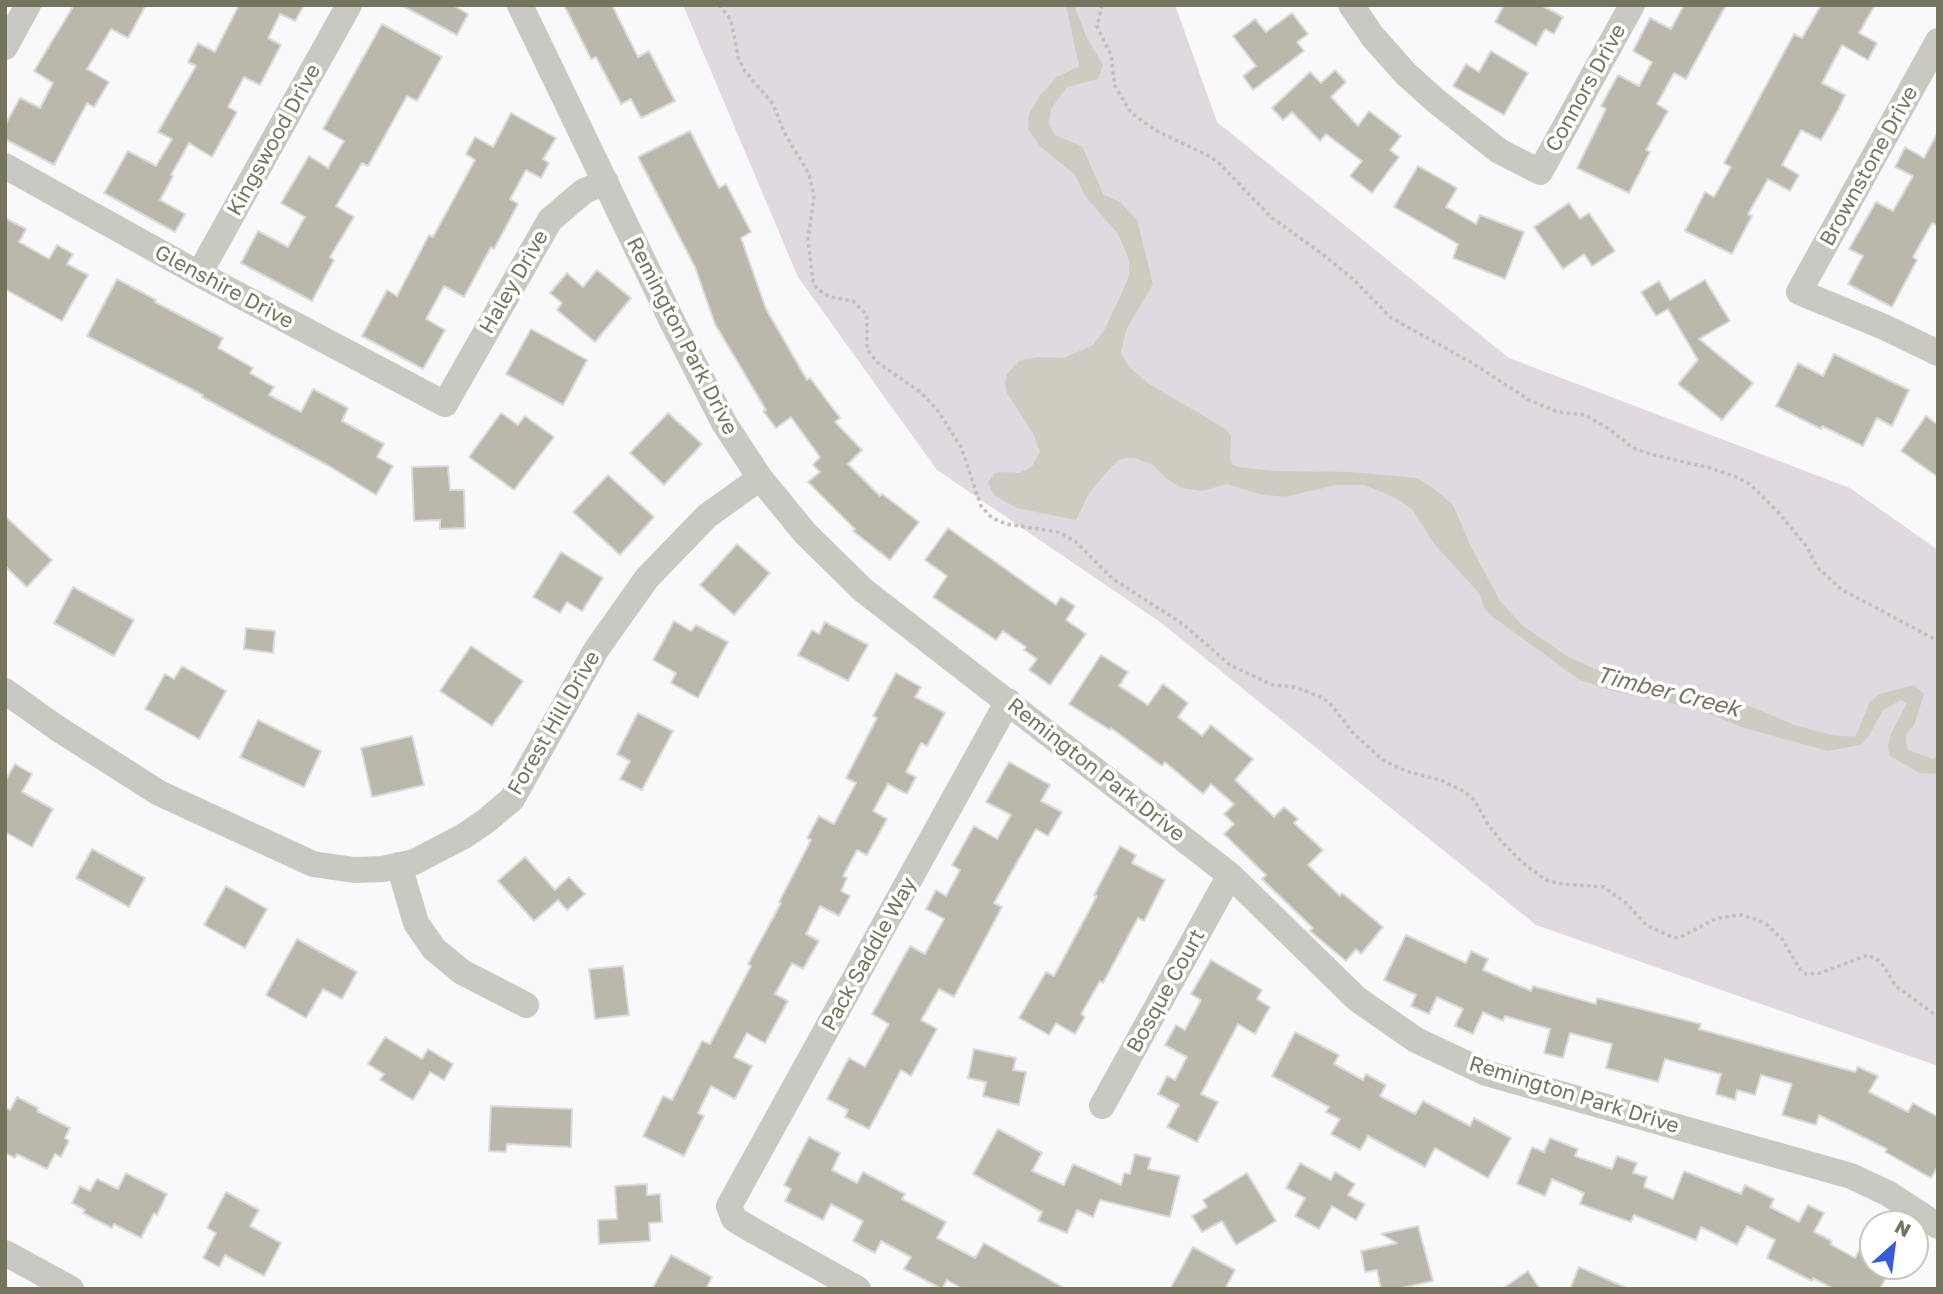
<!DOCTYPE html>
<html>
<head>
<meta charset="utf-8">
<style>
  body { margin:0 }
  #map { position:relative; width:1943px; height:1294px; overflow:hidden; background:#f9f8fa; font-family:"Golos Text",sans-serif }
  canvas { display:block }
  .frame { position:absolute; inset:0; border:7px solid #75755d; pointer-events:none }
  .north { position:absolute; left:1859px; top:1210px; width:70px; height:70px; box-sizing:border-box; background:#fff; border:2px solid #c8c8be; border-radius:50%; rotate:28deg; font-size:19px; font-weight:700; line-height:28px; text-align:center; color:#75755d }
  .north::after { content:''; display:block; margin:auto; width:24px; height:32px; background:#365cdb; clip-path:polygon(50% 0,100% 100%,50% 72%,0 100%) }
</style>
</head>
<body>
<div id="map">
<canvas width="1943" height="1294"></canvas>
<div class="frame"></div>
<div class="north">N</div>
</div>
<script>
const context = document.querySelector('canvas').getContext('2d');
context.lineJoin = 'round';
function fillPath(path, color) {
  context.fillStyle = color;
  context.fill(path, 'evenodd');
}
function toPath(rows) {
  const path = new Path2D();
  for (const r of rows) {
    path.moveTo(r[0], r[1]);
    for (let i = 2; i < r.length; i += 2) path.lineTo(r[i], r[i + 1]);
  }
  return path;
}
function stroke(path, color, width, dash) {
  context.strokeStyle = color;
  context.lineWidth = width;
  context.lineCap = dash ? 'butt' : 'round';
  context.setLineDash(dash || []);
  context.stroke(path);
}
function write(font, color, halo, rows, align = 'center') {
  context.font = font + ' "Golos Text",sans-serif';
  context.lineWidth = 7;
  context.setLineDash([]);
  context.textBaseline = 'middle';
  context.strokeStyle = halo;
  context.fillStyle = color;
  for (const [text, x, y, turn = 0] of rows) {
    context.save();
    context.translate(x, y);
    context.rotate((+turn || 0) * Math.PI / 180);
    context.textAlign = isNaN(turn) ? turn : align;
    if (halo) context.strokeText(text, 0, 0);
    context.fillText(text, 0, 0);
    context.restore();
  }
}
const green = toPath([
  [683,5,1175,5,1217,122,1509,358,1850,488,1938,550,1938,1066,1536,925,1160,622,937,470,798,277]
]);
const water = toPath([
  [1066,5,1074,5,1087,38,1103,65,1098,79,1067,87,1051,109,1049,125,1055,135,1082,146,1103,194,1120,202,1137,220,1153,284,1126,330,1121,353,1129,367,1149,384,1224,428,1231,435,1230,458,1232,464,1238,467,1275,471,1352,472,1416,478,1432,487,1453,505,1471,547,1500,601,1522,625,1568,657,1625,682,1683,695,1730,698,1795,725,1831,735,1855,737,1870,702,1879,694,1914,685,1924,694,1914,725,1906,734,1906,743,1908,750,1933,759,1938,755,1938,774,1919,773,1889,755,1888,745,1891,734,1907,703,1901,700,1883,710,1869,736,1860,745,1828,751,1744,728,1697,709,1610,690,1580,680,1493,617,1484,608,1480,594,1435,545,1412,509,1397,499,1365,485,1336,485,1285,497,1259,494,1227,484,1202,491,1182,488,1167,479,1153,465,1135,458,1127,458,1119,460,1112,466,1089,493,1076,520,1017,508,994,495,988,483,994,474,1000,472,1019,473,1026,470,1033,465,1040,452,1034,435,1007,393,1005,382,1007,374,1019,361,1038,357,1064,358,1093,345,1105,329,1129,277,1129,259,1118,234,1085,196,1075,175,1040,146,1028,129,1029,114,1040,96,1057,77,1079,66]
]);
const building = toPath([
  [74,5,146,5,128,38,111,29,87,69,109,82,94,107,87,103,54,165,5,139,5,125,20,98,40,108,53,83,34,71,74,5],
  [239,5,304,5,295,21,280,14,268,38,281,45,260,85,244,77,228,107,237,112,212,157,189,143,171,175,173,176,160,200,185,214,175,232,104,193,128,151,156,166,172,139,158,132,196,66,188,62,198,43,215,52,239,5],
  [401,5,453,5,468,14,457,35,401,5],
  [564,5,612,5,638,57,649,51,675,101,641,118,631,99,621,104,596,57,591,59,564,5],
  [1504,5,1541,5,1563,17,1554,34,1545,29,1536,46,1495,22,1504,5],
  [1684,5,1726,5,1686,79,1674,73,1657,104,1668,111,1646,150,1650,152,1629,193,1577,168,1606,109,1601,106,1618,75,1639,86,1652,62,1633,51,1650,18,1671,29,1684,5],
  [1821,5,1875,5,1859,33,1877,43,1868,60,1842,45,1822,83,1845,95,1838,110,1821,140,1801,130,1782,165,1799,175,1790,191,1768,179,1748,214,1752,216,1732,254,1685,231,1705,192,1714,197,1731,167,1724,163,1794,34,1802,38,1821,5],
  [1292,13,1308,34,1297,42,1304,51,1253,90,1243,76,1256,66,1233,36,1255,19,1266,32,1292,13],
  [382,24,442,57,417,101,407,96,368,166,362,163,336,206,354,217,330,257,334,260,312,301,241,263,258,231,288,247,305,217,281,203,309,156,328,168,344,141,323,129,382,24],
  [1491,51,1528,73,1504,115,1453,86,1466,64,1479,72,1491,51],
  [1335,70,1346,82,1331,97,1358,126,1369,111,1401,136,1390,150,1399,157,1372,193,1350,176,1362,161,1326,134,1320,141,1292,112,1283,120,1272,108,1310,72,1321,83,1335,70],
  [511,113,556,138,543,159,549,163,541,178,526,170,510,199,518,204,494,249,491,247,464,297,444,286,426,319,445,330,423,369,362,336,387,290,397,296,429,235,433,237,475,160,466,154,475,137,493,147,511,113],
  [690,131,719,188,726,184,751,232,741,238,766,309,807,380,810,378,840,418,835,422,862,450,848,464,880,496,882,494,919,522,890,560,853,531,855,529,808,482,820,472,813,465,820,457,791,417,776,428,763,411,766,410,715,324,695,267,638,157,690,131],
  [1938,132,1938,226,1932,223,1913,257,1917,260,1892,307,1848,284,1863,256,1849,249,1876,202,1893,211,1913,176,1895,167,1905,147,1924,158,1938,132],
  [1418,166,1457,188,1446,207,1476,224,1480,215,1524,232,1505,279,1453,258,1458,244,1394,207,1418,166],
  [1569,203,1580,219,1589,213,1615,251,1592,266,1584,254,1563,269,1534,227,1569,203],
  [5,218,26,229,19,242,49,259,57,245,73,254,67,264,88,275,62,321,5,289,5,218],
  [597,270,631,298,595,342,557,310,562,303,550,293,567,273,583,287,597,270],
  [117,279,156,300,155,302,223,338,218,348,253,368,250,373,274,387,269,395,301,412,313,389,348,408,342,421,384,444,377,457,393,466,376,495,329,466,202,397,203,395,87,336,117,279],
  [1705,280,1730,321,1699,339,1753,383,1722,420,1678,384,1698,360,1668,309,1656,316,1641,292,1659,281,1670,300,1705,280],
  [531,329,587,360,563,405,506,374,531,329],
  [1834,354,1909,390,1892,426,1877,418,1863,446,1822,426,1821,429,1776,406,1798,363,1823,376,1834,354],
  [501,413,518,425,525,416,554,437,514,490,469,457,501,413],
  [668,413,702,444,664,485,630,453,668,413],
  [1926,416,1938,425,1938,477,1901,451,1926,416],
  [448,466,450,490,464,490,465,528,440,529,440,520,414,521,412,467,448,466],
  [608,475,654,517,620,555,573,512,608,475],
  [5,516,52,560,27,587,5,566,5,516],
  [948,528,1056,605,1061,597,1075,606,1066,620,1086,634,1050,685,1029,670,1037,659,1024,650,1026,647,1003,631,996,640,933,597,947,576,925,560,948,528],
  [737,544,770,573,734,615,700,585,737,544],
  [561,552,603,578,582,611,567,602,560,613,533,597,561,552],
  [73,587,134,620,114,656,54,623,73,587],
  [674,621,691,631,696,625,728,642,698,698,671,683,676,673,653,660,674,621],
  [825,622,868,645,848,681,798,655,812,630,819,634,825,622],
  [246,628,275,631,273,653,244,649,246,628],
  [471,646,523,681,492,726,440,691,471,646],
  [1101,655,1128,672,1119,686,1148,705,1163,684,1188,703,1178,717,1202,736,1211,725,1253,759,1235,780,1274,817,1284,807,1298,819,1294,823,1323,850,1308,865,1340,896,1342,893,1383,927,1361,954,1356,949,1346,961,1310,931,1313,928,1262,879,1266,875,1224,834,1234,824,1224,814,1234,804,1211,784,1203,794,1165,762,1162,766,1111,728,1110,730,1069,704,1101,655],
  [182,666,226,691,199,739,145,709,165,674,174,679,182,666],
  [896,673,921,687,915,697,945,713,927,746,921,743,906,772,916,777,907,794,888,784,873,811,887,819,867,855,857,850,843,876,847,878,841,891,850,896,839,916,820,906,806,934,819,941,803,969,792,963,775,994,788,1001,765,1043,747,1033,734,1057,752,1066,735,1099,711,1086,698,1113,704,1116,684,1156,643,1136,663,1096,672,1100,702,1041,710,1044,751,966,748,964,781,903,779,902,811,840,807,838,819,816,834,824,856,783,846,778,877,718,873,716,896,673],
  [638,713,673,731,642,790,620,779,630,761,617,754,638,713],
  [258,720,321,751,304,787,240,757,258,720],
  [412,736,424,785,372,797,361,748,412,736],
  [1009,762,1050,785,1041,801,1062,812,1048,836,1036,829,994,903,1002,907,954,997,939,989,921,1020,937,1029,911,1076,901,1070,869,1129,845,1117,848,1110,827,1099,849,1058,865,1067,889,1024,872,1014,910,946,925,954,944,919,926,909,936,890,946,896,960,870,952,865,974,826,997,839,1011,815,986,802,1009,762],
  [15,764,32,774,22,792,53,809,32,847,5,832,5,781,15,764],
  [1120,846,1136,855,1132,863,1165,880,1144,921,1138,918,1103,983,1100,981,1081,1014,1085,1017,1075,1034,1056,1023,1049,1035,1019,1018,1046,972,1054,976,1097,896,1094,895,1120,846],
  [92,849,145,878,129,907,76,878,92,849],
  [525,857,555,890,569,877,585,894,567,910,558,900,534,921,498,881,525,857],
  [226,886,267,909,245,948,204,925,226,886],
  [1406,935,1466,963,1471,951,1488,959,1483,970,1531,991,1533,986,1596,1004,1597,998,1701,1024,1699,1029,1855,1072,1858,1067,1878,1076,1869,1092,1908,1112,1913,1103,1938,1117,1938,1166,1931,1178,1885,1152,1887,1149,1819,1115,1816,1125,1782,1115,1792,1084,1761,1075,1755,1095,1737,1090,1735,1100,1716,1094,1721,1074,1665,1059,1658,1082,1606,1068,1612,1044,1570,1033,1563,1058,1544,1053,1550,1029,1505,1016,1503,1021,1483,1012,1473,1034,1455,1026,1463,1009,1437,997,1429,1014,1411,1006,1416,995,1384,980,1406,935],
  [297,939,357,972,342,999,323,989,306,1018,266,995,297,939],
  [1211,960,1262,990,1257,999,1270,1007,1255,1034,1238,1024,1201,1094,1218,1102,1197,1142,1167,1127,1179,1105,1158,1094,1167,1076,1175,1080,1187,1057,1165,1045,1176,1025,1185,1030,1201,1000,1191,994,1211,960],
  [623,966,629,1015,595,1019,589,969,623,966],
  [1295,1032,1339,1055,1334,1064,1363,1080,1366,1074,1386,1085,1380,1096,1415,1114,1423,1101,1470,1126,1474,1118,1511,1138,1488,1178,1435,1148,1425,1167,1368,1136,1360,1150,1331,1134,1340,1119,1326,1112,1329,1107,1272,1076,1295,1032],
  [385,1037,422,1059,428,1049,453,1064,444,1080,430,1072,413,1100,380,1080,384,1074,368,1064,385,1037],
  [974,1049,1016,1058,1013,1070,1026,1072,1019,1105,983,1096,986,1082,968,1078,974,1049],
  [17,1097,38,1108,37,1111,70,1128,65,1138,69,1141,61,1157,55,1154,47,1169,17,1154,15,1158,5,1153,5,1107,10,1110,17,1097],
  [491,1106,572,1109,571,1147,507,1144,506,1152,489,1151,491,1106],
  [998,1129,1042,1153,1032,1171,1064,1185,1073,1164,1121,1185,1124,1173,1130,1174,1135,1154,1151,1158,1148,1169,1180,1176,1170,1217,1100,1200,1093,1217,1077,1210,1067,1233,1038,1221,1042,1212,973,1174,998,1129],
  [809,1137,840,1153,832,1170,857,1183,863,1172,905,1194,902,1199,946,1222,937,1238,975,1258,984,1243,1066,1289,963,1289,947,1280,942,1289,904,1269,911,1257,881,1241,875,1253,853,1241,863,1221,831,1204,823,1220,785,1201,791,1189,784,1185,809,1137],
  [1550,1138,1578,1149,1575,1156,1612,1169,1617,1156,1637,1163,1633,1173,1647,1177,1644,1187,1673,1199,1684,1171,1741,1194,1745,1185,1774,1199,1770,1207,1799,1222,1808,1205,1824,1213,1814,1232,1832,1241,1830,1244,1855,1258,1873,1224,1873,1266,1892,1266,1880,1289,1834,1289,1813,1278,1812,1281,1767,1258,1775,1240,1747,1226,1737,1245,1701,1227,1696,1240,1634,1215,1631,1222,1580,1204,1584,1193,1552,1179,1545,1196,1517,1184,1532,1147,1544,1152,1550,1138],
  [1300,1163,1331,1180,1335,1172,1355,1184,1348,1195,1365,1204,1356,1220,1332,1206,1319,1229,1295,1216,1305,1198,1286,1188,1300,1163],
  [126,1173,167,1194,157,1215,154,1213,141,1238,114,1224,112,1228,83,1213,85,1210,72,1203,80,1186,90,1191,97,1179,118,1189,126,1173],
  [1247,1173,1276,1221,1236,1245,1222,1221,1202,1232,1192,1216,1207,1207,1203,1200,1247,1173],
  [647,1184,647,1195,660,1194,662,1222,649,1223,650,1241,599,1244,598,1220,617,1219,615,1186,647,1184],
  [226,1192,259,1210,250,1226,281,1243,264,1276,225,1255,219,1267,203,1258,216,1233,207,1228,226,1192],
  [1418,1226,1433,1281,1397,1289,1381,1289,1377,1270,1365,1272,1361,1251,1397,1243,1381,1234,1418,1226],
  [1193,1247,1235,1270,1225,1289,1170,1289,1193,1247],
  [671,1255,712,1277,706,1289,652,1289,671,1255],
  [1579,1267,1629,1289,1570,1289,1579,1267],
  [1528,1271,1540,1289,1502,1289,1528,1271]
]);
const path = toPath([
  [719,5,731,20,738,57,744,70,773,104,784,132,809,174,814,197,808,239,813,281,817,289,830,297,853,301,864,312,867,318,867,349,877,362,919,391,936,408,961,447,981,506,992,518,1006,524,1058,532,1066,536,1075,541,1113,579,1183,624,1230,665,1273,685,1295,687,1323,698,1332,706,1354,734,1384,761,1406,771,1443,781,1465,792,1474,800,1489,826,1501,841,1524,864,1546,880,1562,884,1604,887,1626,903,1646,925,1674,938,1681,937,1717,918,1741,915,1755,919,1766,924,1782,939,1801,971,1806,974,1821,973,1868,955,1880,961,1896,986,1938,1017],
  [1102,5,1097,27,1111,55,1115,86,1131,113,1157,131,1211,157,1221,165,1271,217,1321,253,1353,279,1390,317,1472,363,1531,401,1558,412,1585,415,1609,429,1633,448,1650,454,1710,468,1739,478,1751,485,1777,511,1807,547,1817,567,1841,589,1938,641]
]);
const minor = toPath([
  [520,5,672,321,724,423,760,478,805,533,863,590,1230,875,1357,999,1416,1040,1486,1073,1851,1176,1889,1194,1938,1226],
  [1351,5,1373,37,1406,74,1436,101,1499,151,1540,172,1632,5],
  [1938,41,1799,292,1884,327,1938,353],
  [5,47,28,5],
  [5,166,199,274,445,404,550,220,584,191,606,182],
  [199,274,349,5],
  [5,691,57,728,159,793,313,864,354,870,383,869,414,862,464,836,486,821,512,799,596,650,647,578,707,516,760,478],
  [399,865,416,923,434,949,462,972,526,1005],
  [1102,1106,1230,875],
  [5,1253,71,1289],
  [858,1289,754,1231,734,1219,729,1206,1008,701]
]);
const streetNames = [
  ["Connors Drive",1586,88,-61],
  ["Kingswood Drive",274,140,-61],
  ["Brownstone Drive",1869,166,-61],
  ["Haley Drive",514,282,-60],
  ["Glenshire Drive",224,287,28],
  ["Remington Park Drive",682,336,63],
  ["Forest Hill Drive",554,723,-60],
  ["Remington Park Drive",1096,770,38],
  ["Pack Saddle Way",869,954,-61],
  ["Bosque Court",1166,991,-61],
  ["Remington Park Drive",1574,1095,17]
];
const waterNames = [
  ["Timber Creek",1668,692,14]
];
fillPath(green, '#e0d9e0');
fillPath(water, '#ceccc1');
fillPath(building, '#b9b8aa');
stroke(building, '#dbdadc', 2);
stroke(path, '#c0c0ba', 3.5, [3.5, 3.5]);
stroke(minor, '#c9c9c1', 26);
write('21px', '#75755d', '#fff', streetNames);
write('italic 23px', '#7b7660', '#fff', waterNames);
</script>
</body>
</html>
